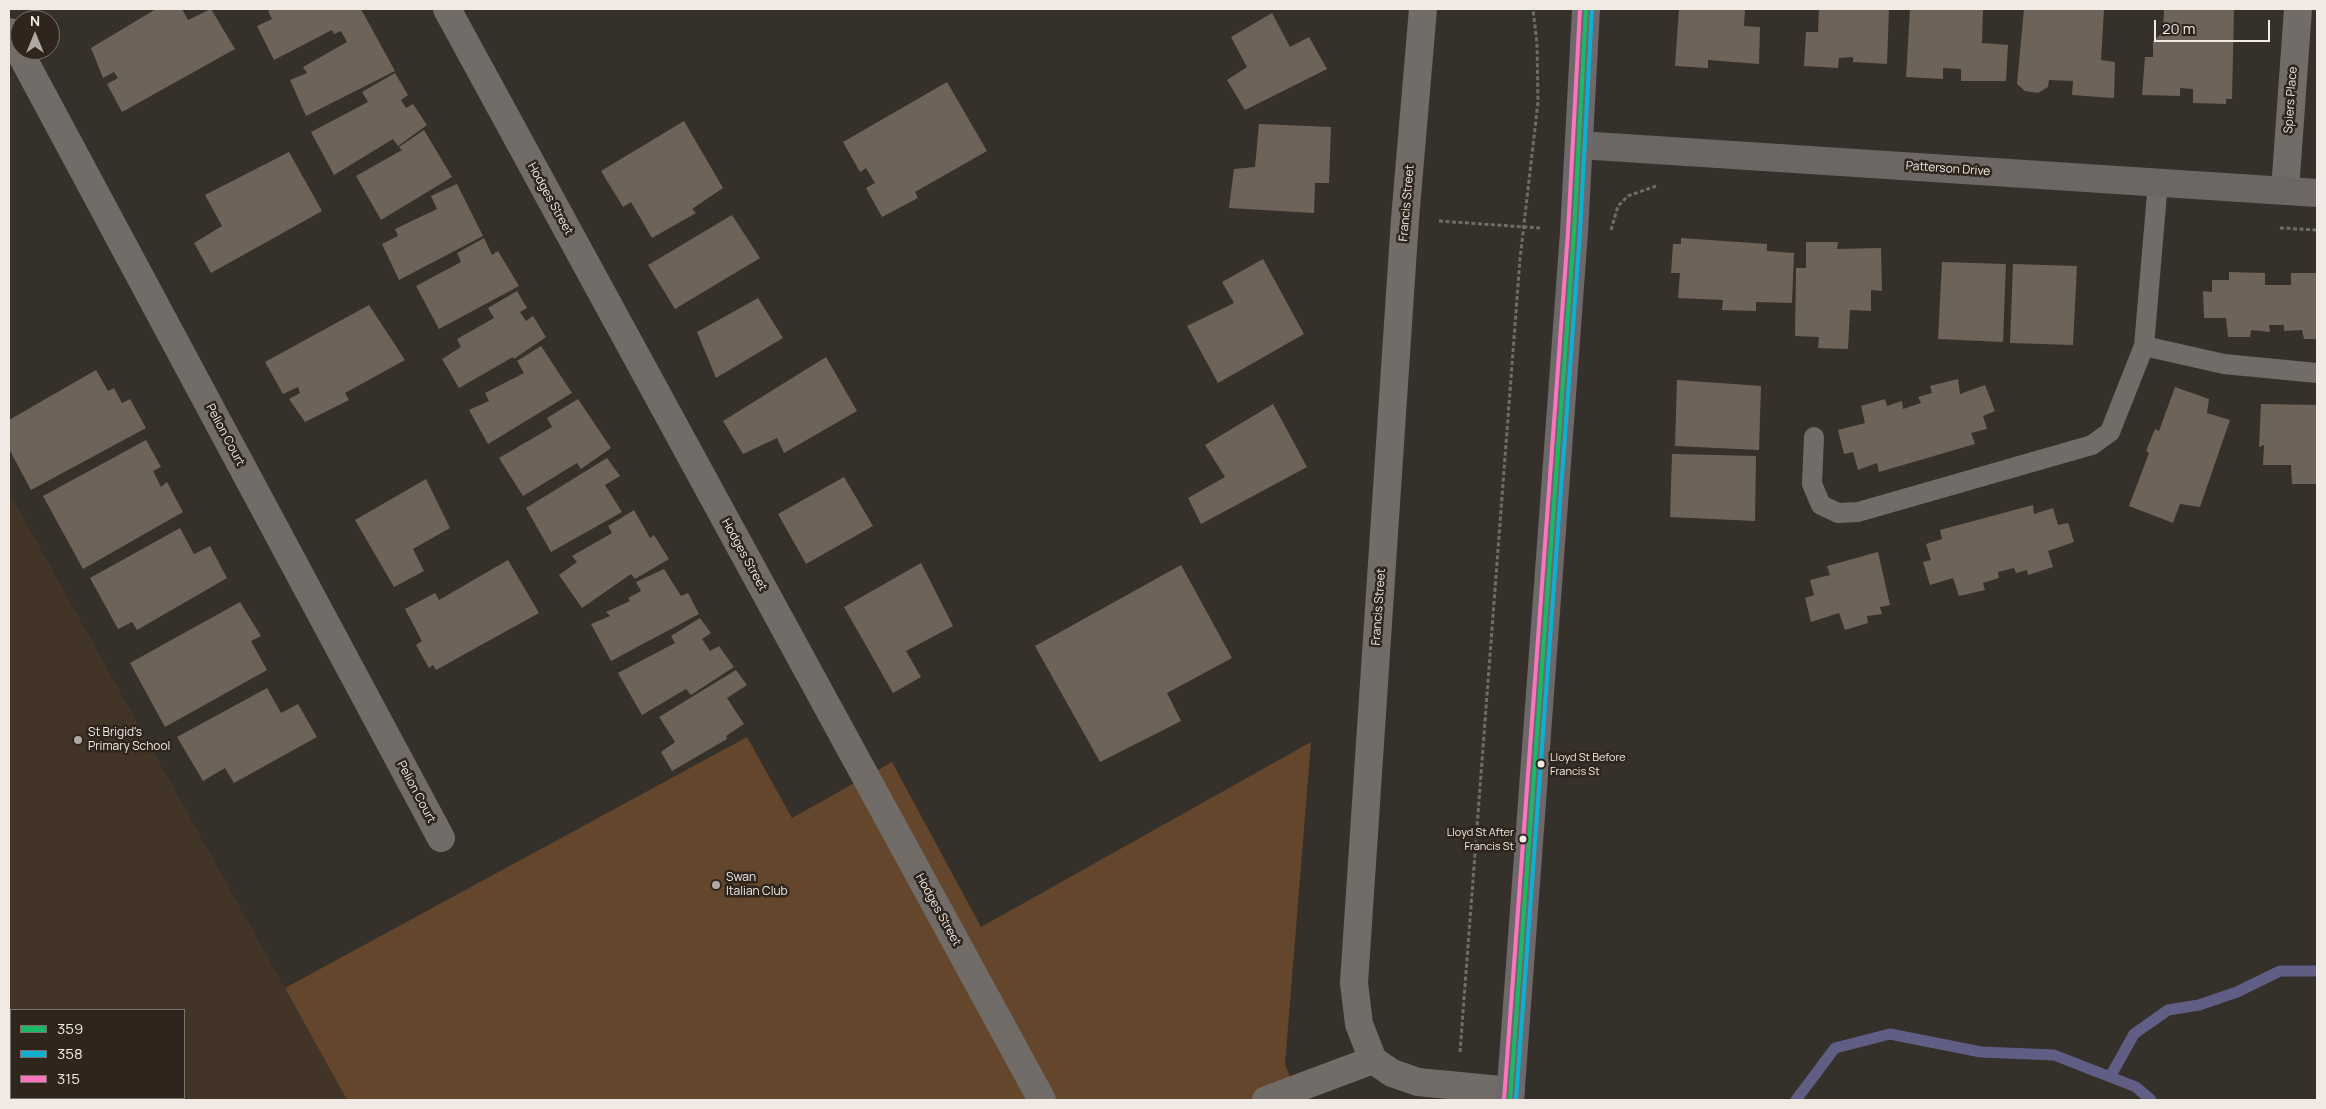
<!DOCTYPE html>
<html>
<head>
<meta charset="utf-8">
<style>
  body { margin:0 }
  #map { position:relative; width:2326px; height:1109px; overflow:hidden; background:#36302a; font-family:Manrope,sans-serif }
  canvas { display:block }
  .frame { position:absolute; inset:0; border:10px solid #f0e9e4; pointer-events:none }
  .legend { position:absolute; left:10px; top:1009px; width:175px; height:90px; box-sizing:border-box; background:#2f251d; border:1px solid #7c736d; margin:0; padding:6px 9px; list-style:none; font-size:15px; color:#f0e9e4 }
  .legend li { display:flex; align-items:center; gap:10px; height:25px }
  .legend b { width:25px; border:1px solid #7c736d }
  .north { position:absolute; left:10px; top:10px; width:50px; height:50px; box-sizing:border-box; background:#2f251d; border:1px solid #7c736d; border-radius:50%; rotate:0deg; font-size:14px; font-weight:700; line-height:20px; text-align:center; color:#f0e9e4 }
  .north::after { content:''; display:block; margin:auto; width:18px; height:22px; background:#afa8a3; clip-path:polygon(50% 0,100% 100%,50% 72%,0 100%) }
  .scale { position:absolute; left:2154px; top:20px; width:116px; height:22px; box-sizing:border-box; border:2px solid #f0e9e4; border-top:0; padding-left:6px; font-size:15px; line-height:18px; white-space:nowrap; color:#f0e9e4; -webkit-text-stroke:4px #2f251d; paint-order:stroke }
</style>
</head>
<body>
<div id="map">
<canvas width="2326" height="1109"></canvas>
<div class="frame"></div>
<ul class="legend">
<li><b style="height:6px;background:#1ab867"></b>359</li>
<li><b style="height:6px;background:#0dafd3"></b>358</li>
<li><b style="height:6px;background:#fc73be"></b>315</li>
</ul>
<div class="north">N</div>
<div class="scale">20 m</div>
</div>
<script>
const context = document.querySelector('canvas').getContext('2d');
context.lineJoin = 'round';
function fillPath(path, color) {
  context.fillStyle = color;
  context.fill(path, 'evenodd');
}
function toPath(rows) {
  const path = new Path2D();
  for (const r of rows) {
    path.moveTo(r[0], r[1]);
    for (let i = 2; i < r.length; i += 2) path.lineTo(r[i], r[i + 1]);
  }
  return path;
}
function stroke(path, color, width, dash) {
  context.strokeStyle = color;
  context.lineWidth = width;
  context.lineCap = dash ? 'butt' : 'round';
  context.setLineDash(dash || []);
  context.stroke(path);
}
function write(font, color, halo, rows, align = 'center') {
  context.font = font + ' Manrope,sans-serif';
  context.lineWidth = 5;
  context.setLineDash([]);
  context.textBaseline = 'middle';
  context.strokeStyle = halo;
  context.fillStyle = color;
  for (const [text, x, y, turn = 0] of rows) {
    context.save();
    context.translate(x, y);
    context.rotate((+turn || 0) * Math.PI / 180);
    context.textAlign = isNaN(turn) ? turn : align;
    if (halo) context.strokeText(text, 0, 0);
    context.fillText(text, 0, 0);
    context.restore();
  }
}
const built = toPath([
  [9,492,347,1100,9,1100],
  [11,1010,184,1010,184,1098,11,1098]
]);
const green = toPath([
  [747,737,792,818,892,762,981,927,1311,742,1285,1064,1299,1100,347,1100,285,988]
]);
const stream = toPath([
  [2110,1077,2134,1034,2168,1010,2199,1005,2237,992,2280,971,2317,971],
  [1796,1100,1835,1048,1890,1034,1981,1052,2054,1055,2136,1087,2151,1100]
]);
const building = toPath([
  [156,9,182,9,188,20,211,9,235,49,122,112,107,84,118,78,114,72,103,78,91,48],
  [272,9,361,9,395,71,306,116,290,80,307,73,303,67,347,42,341,31,334,34,332,30,274,60,257,26,272,19,268,11],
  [1679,9,1745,9,1744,26,1760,27,1759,64,1708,60,1708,68,1675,66],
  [1819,9,1889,9,1887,64,1853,62,1853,57,1839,58,1838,68,1804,66,1806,32,1818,32],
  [1910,9,1983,9,1982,43,2008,45,2006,81,1961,81,1961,69,1943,68,1943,79,1906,77],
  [2024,9,2104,9,2101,60,2115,62,2114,98,2072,95,2073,81,2049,80,2048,87,2038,93,2025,91,2017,84],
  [2164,9,2234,9,2232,99,2226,99,2226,104,2193,103,2193,89,2180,88,2180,96,2142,95,2145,57,2153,57,2153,41,2163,32],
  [1272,13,1290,47,1309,37,1327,69,1245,110,1227,80,1247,67,1231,37],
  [395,73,408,95,401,100,406,108,413,104,427,125,398,146,393,139,334,175,311,132,368,102,362,92],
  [947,82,987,151,915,192,918,198,882,217,866,188,875,183,866,168,860,172,843,142],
  [684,121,723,188,692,209,696,213,652,238,631,202,623,207,601,171],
  [1259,124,1331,127,1329,183,1315,183,1314,213,1229,208,1234,169,1255,167],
  [424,130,452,177,381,220,356,176,402,150,399,147],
  [289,152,322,211,211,273,194,243,222,226,205,195],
  [457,184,483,236,399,280,382,244,398,236,395,229,437,209,431,196],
  [732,215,760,258,675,309,648,265],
  [484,238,492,255,498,251,519,286,439,329,416,286,461,262,457,253],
  [1681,238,1767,244,1767,251,1794,253,1792,303,1756,302,1756,311,1722,310,1723,300,1678,298,1680,273,1671,273,1673,244,1681,244],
  [1806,242,1838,242,1837,249,1881,248,1882,291,1871,290,1871,311,1850,310,1848,349,1818,348,1819,337,1795,336,1796,268,1806,268],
  [1263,259,1304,334,1218,383,1187,326,1234,303,1222,282],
  [1942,262,2006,264,2003,342,1938,339],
  [2013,264,2077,266,2073,345,2010,343],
  [2229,272,2265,273,2265,285,2291,285,2291,273,2317,273,2317,339,2304,339,2302,330,2284,331,2284,325,2269,325,2270,332,2251,330,2250,337,2228,337,2226,318,2204,318,2203,291,2212,292,2212,280,2229,280],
  [517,291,527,308,520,312,526,321,533,316,546,337,514,359,513,357,459,388,442,359,461,347,457,339,494,318,488,308],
  [758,298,783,338,716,378,697,332],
  [369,305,405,360,345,393,349,400,305,422,289,399,300,393,298,387,283,394,265,362],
  [541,346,572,393,488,444,469,410,489,401,485,393,524,373,517,361],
  [826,357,857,411,784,453,777,438,743,454,723,421],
  [96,370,108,391,114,388,122,403,130,399,146,428,31,490,9,449,9,420],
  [1958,379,1960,394,1985,385,1995,411,1983,416,1987,429,1971,433,1975,444,1879,472,1877,463,1858,470,1853,452,1844,454,1838,430,1865,423,1861,406,1885,399,1887,406,1902,401,1903,409,1921,403,1918,397,1932,393,1930,386],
  [1677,380,1761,386,1759,450,1675,446],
  [2175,387,2209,399,2207,413,2230,420,2200,507,2180,504,2173,523,2129,506,2149,453,2146,451,2155,429,2159,431],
  [578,399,611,448,581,469,577,463,523,496,499,458,552,427,547,418],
  [1273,404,1307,467,1201,524,1188,498,1225,477,1205,445],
  [2261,404,2317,405,2317,484,2292,484,2291,465,2263,465,2264,445,2259,447],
  [146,440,161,467,153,471,161,487,167,482,183,512,83,569,43,496],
  [1672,454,1756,456,1755,521,1670,517],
  [607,458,620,476,605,485,622,512,551,552,526,508],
  [844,477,873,526,806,564,778,514],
  [426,479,450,528,413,549,424,571,394,587,355,520],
  [2033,505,2034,514,2053,508,2058,525,2068,523,2069,525,2074,542,2048,551,2053,567,2028,575,2027,570,2016,573,2014,568,1998,572,1999,578,1983,583,1985,590,1959,596,1953,578,1930,585,1923,562,1931,560,1926,544,1942,539,1940,530],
  [634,510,650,538,654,535,669,559,635,579,631,574,582,608,559,575,577,562,572,556,612,533,608,526],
  [180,528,194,554,210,546,227,578,137,630,132,622,118,629,90,578],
  [1878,552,1890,605,1880,607,1882,614,1867,616,1868,623,1845,630,1839,613,1811,622,1805,598,1814,595,1810,580,1830,575,1827,566],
  [508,560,539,613,436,670,433,665,429,668,416,645,422,641,405,609,435,593,439,600],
  [921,563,953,626,906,651,921,677,893,693,844,607],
  [1181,565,1232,658,1167,693,1181,721,1100,762,1035,646],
  [664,569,681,596,688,593,699,614,611,661,591,624,610,616,606,612,630,601,628,598,641,591,636,582],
  [240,602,261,636,251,641,267,670,165,727,130,663],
  [700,618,711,633,702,639,710,651,719,646,734,667,691,695,686,689,642,715,618,673,675,643,671,636],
  [736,670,747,685,727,698,744,724,726,736,727,739,672,771,661,752,675,742,659,717],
  [267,688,281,713,298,704,317,737,234,783,225,768,203,781,177,737],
  [46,1098,62,1098,64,1100,41,1100],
  [93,1098,112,1098,114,1100,89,1100]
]);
const path = toPath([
  [1439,221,1540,228],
  [2280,228,2317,230],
  [1611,230,1618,206,1628,196,1656,186],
  [1460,1052,1520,259,1538,102,1537,44,1533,9]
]);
const lane = toPath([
  [2144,346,2224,364,2317,373],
  [1814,437,1812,484,1821,505,1838,513,1858,512,2092,445,2110,432,2144,346,2158,182]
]);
const street = toPath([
  [447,9,1042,1100],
  [1423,9,1405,219,1354,983,1359,1024,1373,1060,1392,1073,1418,1082,1511,1091],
  [9,32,441,838],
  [2285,190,2298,9],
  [1266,1100,1373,1060]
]);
const secondary = toPath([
  [1579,145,2317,193]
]);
const primary = toPath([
  [1510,1100,1574,232,1586,9]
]);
const bus1 = toPath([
  [1510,1100,1574,232,1586,9]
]);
const bus2 = toPath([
  [1516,1100,1580,232,1592,9]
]);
const bus3 = toPath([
  [1504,1100,1568,232,1580,9]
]);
const markers = [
  [78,740,5,"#afa8a3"],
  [1541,764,4.5,"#f0e9e4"],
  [1523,839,4.5,"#f0e9e4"],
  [716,885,5,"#afa8a3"]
];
const busNames = [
  ["Lloyd St Before",1550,758],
  ["Francis St",1550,772],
  ["Lloyd St After",1514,833,"right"],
  ["Francis St",1514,847,"right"]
];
const streetNames = [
  ["Spiers Place",2291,100,-86],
  ["Patterson Drive",1948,169,4],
  ["Hodges Street",550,199,61],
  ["Francis Street",1407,203,-85],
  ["Pelion Court",225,435,62],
  ["Hodges Street",744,555,61],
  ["Francis Street",1379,607,-86],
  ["Pelion Court",416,792,62],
  ["Hodges Street",938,910,61]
];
const poiNames = [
  ["St Brigid's",88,733],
  ["Primary School",88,747],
  ["Swan",726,878],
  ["Italian Club",726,892]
];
fillPath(built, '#433428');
fillPath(green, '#63462b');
stroke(stream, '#615e86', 11);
fillPath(building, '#6e6359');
stroke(path, '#706c69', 3, [4, 2.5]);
stroke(lane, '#716c68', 20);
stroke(street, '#716c68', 28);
stroke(secondary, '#6c6765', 28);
stroke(primary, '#6d6869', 28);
stroke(bus1, '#1ab867', 4);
stroke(bus2, '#0dafd3', 4);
stroke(bus3, '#fc73be', 4);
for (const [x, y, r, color] of markers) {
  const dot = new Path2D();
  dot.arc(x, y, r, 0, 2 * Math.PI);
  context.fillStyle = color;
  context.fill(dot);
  stroke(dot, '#2f251d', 2);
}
write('11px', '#f0e9e4', '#2f251d', busNames, 'left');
write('12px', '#f0e9e4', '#2f251d', streetNames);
write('12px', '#f0e9e4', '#2f251d', poiNames, 'left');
</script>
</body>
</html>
